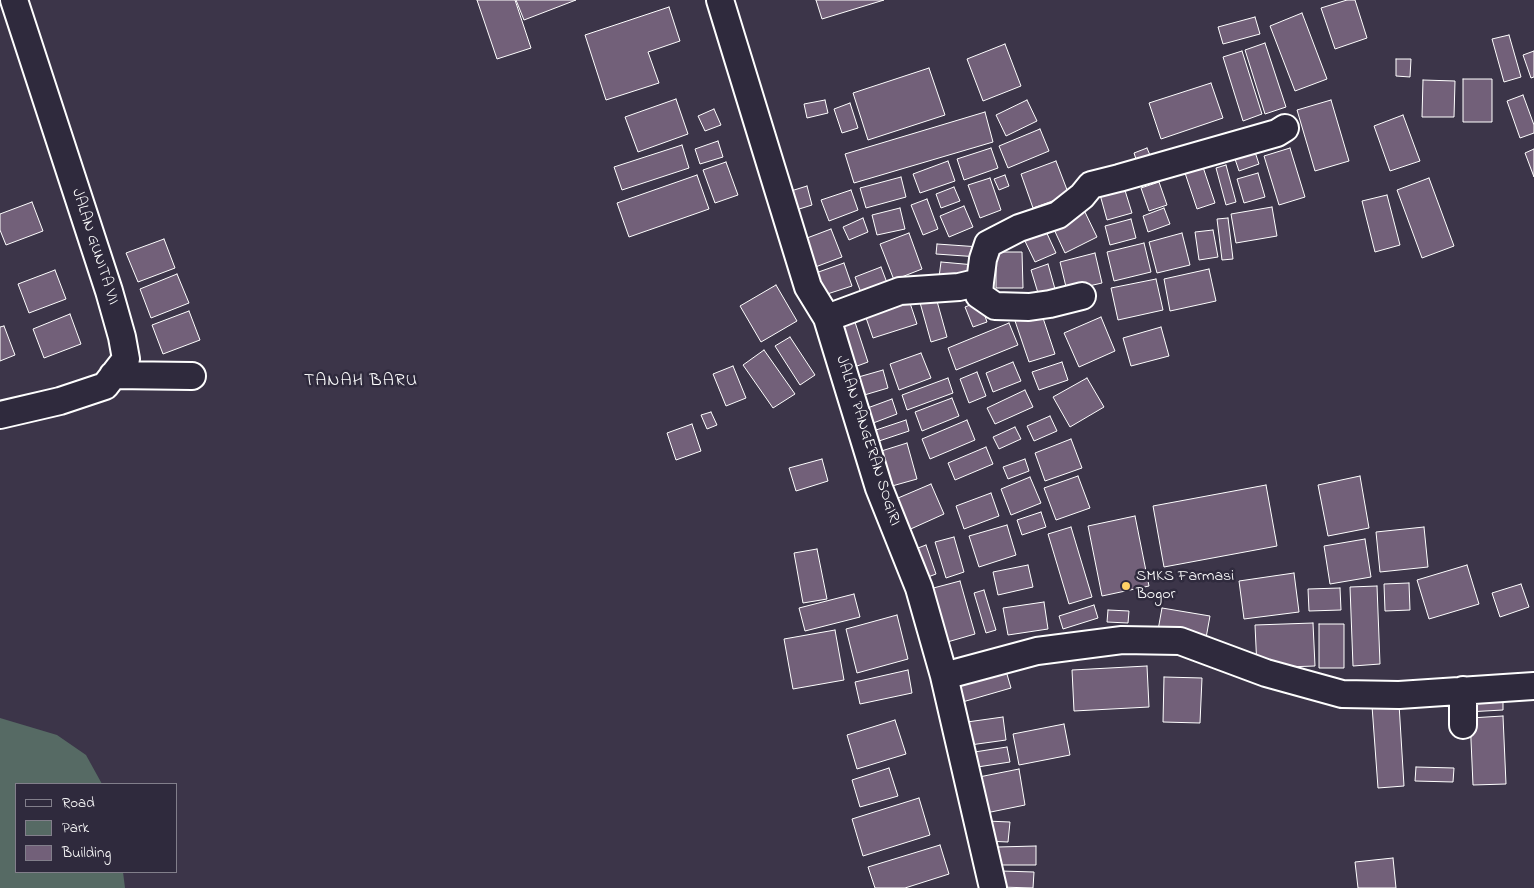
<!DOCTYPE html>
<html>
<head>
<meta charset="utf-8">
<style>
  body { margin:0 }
  #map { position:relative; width:1534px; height:888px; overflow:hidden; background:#3c3549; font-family:"Indie Flower",sans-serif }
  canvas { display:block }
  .legend { position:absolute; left:15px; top:783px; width:162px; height:90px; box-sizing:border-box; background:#2f2a3d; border:1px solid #827f8b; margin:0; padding:6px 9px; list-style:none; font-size:15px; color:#fff }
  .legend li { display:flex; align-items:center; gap:10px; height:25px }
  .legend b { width:25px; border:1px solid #827f8b }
</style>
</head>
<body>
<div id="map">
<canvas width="1534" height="888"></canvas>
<ul class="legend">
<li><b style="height:6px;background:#2f2a3d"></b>Road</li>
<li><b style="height:14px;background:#566a64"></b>Park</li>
<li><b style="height:14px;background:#726079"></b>Building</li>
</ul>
</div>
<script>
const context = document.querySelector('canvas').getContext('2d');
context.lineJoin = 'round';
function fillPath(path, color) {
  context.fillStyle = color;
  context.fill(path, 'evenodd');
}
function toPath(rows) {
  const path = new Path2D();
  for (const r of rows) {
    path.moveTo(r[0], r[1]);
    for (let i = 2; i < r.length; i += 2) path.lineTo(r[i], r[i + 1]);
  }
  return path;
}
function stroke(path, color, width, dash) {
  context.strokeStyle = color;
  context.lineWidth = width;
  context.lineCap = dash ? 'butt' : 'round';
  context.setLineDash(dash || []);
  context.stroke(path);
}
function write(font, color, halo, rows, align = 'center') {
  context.font = font + ' "Indie Flower",sans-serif';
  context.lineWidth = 5;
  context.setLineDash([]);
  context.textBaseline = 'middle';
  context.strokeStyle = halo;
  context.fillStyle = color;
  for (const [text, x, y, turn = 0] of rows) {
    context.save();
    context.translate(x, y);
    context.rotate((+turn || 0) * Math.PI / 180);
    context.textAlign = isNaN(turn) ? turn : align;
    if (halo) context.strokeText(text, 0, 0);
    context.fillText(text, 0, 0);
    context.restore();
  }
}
const green = toPath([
  [0,718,57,735,86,755,102,784,16,784,16,872,123,872,125,888,0,888]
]);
const building = toPath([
  [477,0,515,0,531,48,497,59,477,0],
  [516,0,576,0,524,20,516,0],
  [816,0,884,0,822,19,816,0],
  [1347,0,1355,0,1367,38,1335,49,1321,8,1347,0],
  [669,7,680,41,648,52,659,83,606,100,585,35,669,7],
  [1302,13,1327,79,1295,91,1270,26,1302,13],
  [1255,17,1260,34,1223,44,1218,27,1255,17],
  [1509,35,1521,77,1504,82,1492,39,1509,35],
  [1265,43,1286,107,1265,114,1245,50,1265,43],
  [1005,44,1021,86,983,101,967,59,1005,44],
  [1242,51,1262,114,1243,121,1223,57,1242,51],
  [1534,51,1534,77,1531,78,1523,55,1534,51],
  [1396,59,1411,59,1410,77,1396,76,1396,59],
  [929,68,945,115,868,140,853,93,929,68],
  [1463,79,1492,79,1492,122,1463,122,1463,79],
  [1423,80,1455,81,1454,117,1422,117,1423,80],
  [1211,83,1223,118,1161,139,1149,103,1211,83],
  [1523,95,1534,125,1534,133,1520,138,1507,101,1523,95],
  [676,99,688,134,638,152,625,117,676,99],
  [825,100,828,113,807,118,804,104,825,100],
  [1027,100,1037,121,1006,136,996,115,1027,100],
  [1331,100,1349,161,1315,171,1297,110,1331,100],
  [850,103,858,128,842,133,834,109,850,103],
  [714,109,721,125,705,131,698,116,714,109],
  [985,112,993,142,854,183,845,154,985,112],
  [1403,115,1420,161,1390,171,1374,126,1403,115],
  [1040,129,1049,151,1008,168,999,146,1040,129],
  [718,141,723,157,700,164,695,149,718,141],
  [682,145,689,168,622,190,614,167,682,145],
  [991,148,998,168,964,180,957,159,991,148],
  [1147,148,1152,160,1138,165,1134,153,1147,148],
  [1290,148,1305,197,1279,205,1264,156,1290,148],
  [1534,149,1534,177,1525,153,1534,149],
  [1255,152,1259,164,1239,171,1235,159,1255,152],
  [948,161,955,181,920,193,913,174,948,161],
  [1056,161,1069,195,1033,208,1021,174,1056,161],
  [726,162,738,195,715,203,703,170,726,162],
  [1226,165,1236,202,1226,205,1216,168,1226,165],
  [1203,167,1215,203,1197,209,1185,173,1203,167],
  [1258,173,1265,197,1244,203,1237,179,1258,173],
  [697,175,709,209,629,237,617,203,697,175],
  [1005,175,1009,186,999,190,994,179,1005,175],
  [901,177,906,197,866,208,860,188,901,177],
  [990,178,1001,210,980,218,968,185,990,178],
  [1429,178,1454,246,1422,258,1397,190,1429,178],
  [1159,182,1167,205,1149,211,1141,188,1159,182],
  [1123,184,1132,213,1107,220,1099,191,1123,184],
  [807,186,812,205,796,210,791,191,807,186],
  [954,187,960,201,941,208,936,194,954,187],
  [851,190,858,210,829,221,821,200,851,190],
  [1387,195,1400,245,1375,252,1362,201,1387,195],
  [927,199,938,229,923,235,911,205,927,199],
  [32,202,43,231,6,245,0,230,0,214,32,202],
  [964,206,973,227,949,237,940,216,964,206],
  [1272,207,1277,236,1236,243,1231,214,1272,207],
  [900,208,905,229,877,235,872,215,900,208],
  [1083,208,1097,237,1065,253,1051,223,1083,208],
  [1164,208,1170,224,1148,232,1143,216,1164,208],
  [863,218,868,232,849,240,843,227,863,218],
  [1228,218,1233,259,1222,260,1217,219,1228,218],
  [1131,219,1136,238,1110,245,1105,226,1131,219],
  [1044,227,1056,253,1035,262,1023,237,1044,227],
  [831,229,842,257,810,269,799,241,831,229],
  [1213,230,1218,257,1199,260,1195,232,1213,230],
  [909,233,922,269,894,280,880,244,909,233],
  [1182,233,1190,265,1157,273,1149,242,1182,233],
  [164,239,175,268,138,282,126,253,164,239],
  [1144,243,1151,272,1114,281,1107,252,1144,243],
  [937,244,980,247,979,257,936,254,937,244],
  [996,252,1022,252,1023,288,996,288,996,252],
  [1095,253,1102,283,1067,291,1060,262,1095,253],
  [941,262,975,265,973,280,939,277,941,262],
  [844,263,852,286,818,297,810,275,844,263],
  [1048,264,1055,289,1038,293,1031,270,1048,264],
  [881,267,889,288,863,298,855,277,881,267],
  [1209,269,1216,301,1170,311,1164,279,1209,269],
  [55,270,66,299,29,313,18,284,55,270],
  [177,274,189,303,151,318,140,289,177,274],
  [1156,279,1163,310,1118,320,1111,288,1156,279],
  [776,285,797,321,761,342,740,306,776,285],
  [907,294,917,324,873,338,863,309,907,294],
  [935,294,947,337,931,342,919,299,935,294],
  [980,301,987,322,973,327,965,307,980,301],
  [1040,309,1055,354,1029,362,1014,318,1040,309],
  [189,311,200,340,163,354,152,325,189,311],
  [852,313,868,362,849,369,832,319,852,313],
  [70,314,81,344,44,358,33,329,70,314],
  [1101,317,1115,351,1079,367,1064,333,1101,317],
  [1009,323,1018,345,956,370,948,348,1009,323],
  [4,326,15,355,0,361,0,327,4,326],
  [1161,327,1169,356,1131,366,1123,338,1161,327],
  [790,337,815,375,800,385,775,346,790,337],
  [764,350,795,394,773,408,743,365,764,350],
  [921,353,931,378,899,390,890,364,921,353],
  [1013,362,1021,381,993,392,986,373,1013,362],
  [1062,362,1068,380,1039,390,1032,372,1062,362],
  [733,366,746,398,726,406,713,374,733,366],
  [883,370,888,388,861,396,855,378,883,370],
  [977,372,986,396,969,403,960,379,977,372],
  [948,378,953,393,907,410,902,395,948,378],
  [1087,378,1104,407,1070,427,1053,397,1087,378],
  [1025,390,1033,407,995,424,987,408,1025,390],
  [952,398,959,416,922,431,915,412,952,398],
  [892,399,897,414,868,425,862,410,892,399],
  [711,412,717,425,707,429,701,415,711,412],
  [1050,416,1057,431,1034,441,1027,426,1050,416],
  [906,420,909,431,876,442,873,431,906,420],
  [967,420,975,440,930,459,922,439,967,420],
  [692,424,701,451,676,460,667,433,692,424],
  [1015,427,1021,439,999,449,993,437,1015,427],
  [1071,439,1082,468,1045,481,1035,453,1071,439],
  [907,443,917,479,885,488,875,453,907,443],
  [986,447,993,464,955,480,948,463,986,447],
  [822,459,828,481,796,491,789,468,822,459],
  [1025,459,1029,471,1008,479,1003,467,1025,459],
  [1078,476,1090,508,1056,520,1044,488,1078,476],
  [1360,476,1369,528,1328,536,1318,485,1360,476],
  [1030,477,1041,503,1011,515,1001,489,1030,477],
  [931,484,944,514,904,532,891,501,931,484],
  [1266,485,1277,546,1164,567,1153,506,1266,485],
  [991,493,999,516,964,529,956,506,991,493],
  [1041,512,1046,527,1022,535,1017,520,1041,512],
  [1135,516,1149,586,1102,596,1088,526,1135,516],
  [1007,525,1016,555,979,567,969,536,1007,525],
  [1071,527,1092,597,1069,604,1048,534,1071,527],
  [1424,527,1428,567,1380,572,1376,532,1424,527],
  [954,537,964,572,946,578,935,542,954,537],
  [1365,539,1371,577,1330,584,1324,546,1365,539],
  [926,545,936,574,920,580,910,551,926,545],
  [817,549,827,599,803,603,794,553,817,549],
  [1028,565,1033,587,998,595,993,572,1028,565],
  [1467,565,1479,604,1429,619,1417,580,1467,565],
  [1294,573,1299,612,1244,619,1239,581,1294,573],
  [960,581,975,634,937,645,922,591,960,581],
  [1409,583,1410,610,1385,611,1384,584,1409,583],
  [1521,584,1529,607,1500,617,1492,593,1521,584],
  [1377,586,1380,664,1353,666,1350,587,1377,586],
  [1340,588,1341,610,1309,611,1308,589,1340,588],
  [984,590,996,630,986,633,974,593,984,590],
  [854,594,860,617,805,631,799,608,854,594],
  [1044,602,1048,629,1008,635,1003,608,1044,602],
  [1094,605,1098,618,1063,629,1059,616,1094,605],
  [1162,608,1210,616,1206,638,1158,630,1162,608],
  [1108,610,1129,611,1128,623,1107,622,1108,610],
  [897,615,908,659,857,673,846,629,897,615],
  [1313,623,1315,666,1257,668,1255,625,1313,623],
  [1319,624,1344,624,1344,668,1319,668,1319,624],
  [835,630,844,680,793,689,784,639,835,630],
  [1004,664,1011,688,959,703,952,678,1004,664],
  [1147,666,1149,707,1074,711,1072,670,1147,666],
  [908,670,912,693,860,704,855,682,908,670],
  [1164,677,1202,678,1200,723,1163,722,1164,677],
  [1503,697,1503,710,1467,712,1466,698,1503,697],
  [1399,704,1404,786,1378,788,1372,706,1399,704],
  [1503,716,1506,784,1473,785,1470,718,1503,716],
  [1003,717,1006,740,963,746,960,723,1003,717],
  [895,720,906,754,857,769,847,735,895,720],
  [1064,724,1070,755,1019,765,1013,734,1064,724],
  [1007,747,1010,762,971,768,968,753,1007,747],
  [1416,767,1454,768,1453,782,1415,781,1416,767],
  [889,768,898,796,860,807,852,780,889,768],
  [1019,769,1025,805,986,813,979,777,1019,769],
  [919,798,930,835,863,856,852,819,919,798],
  [986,821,1010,822,1008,842,985,841,986,821],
  [940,845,949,874,905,888,875,888,868,867,940,845],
  [1036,846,1036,865,998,865,998,847,1036,846],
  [1393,858,1396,888,1358,888,1355,862,1393,858],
  [1001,871,1034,872,1033,888,1000,887,1001,871]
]);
const minor = toPath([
  [720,0,808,287,827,318,879,488,919,588,944,676,993,888],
  [980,282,983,259,988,244,1019,228,1058,215,1082,196,1091,185,1119,178,1277,133,1285,128],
  [827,318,900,291,959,287,980,282,979,295,995,306,1029,307,1050,304,1082,296],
  [113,375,192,376],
  [0,415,60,401,105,386,126,359,122,337,109,291,14,0],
  [944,676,1037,651,1122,640,1180,641,1266,673,1342,694,1399,695,1534,686],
  [1463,690,1463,725]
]);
const markers = [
  [1126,586,5,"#ffd166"]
];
const streetNames = [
  ["JALAN GUNITA VII",94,247,72],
  ["JALAN PANGERAN SOGIRI",867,441,72]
];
const poiNames = [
  ["SMKS Farmasi",1136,577],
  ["Bogor",1136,595]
];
const neighbourhoodNames = [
  ["TANAH BARU",361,382]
];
fillPath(green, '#566a64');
fillPath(building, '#726079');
stroke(building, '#fff', 1);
stroke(minor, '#fff', 30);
stroke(minor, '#2f2a3d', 26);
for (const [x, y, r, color] of markers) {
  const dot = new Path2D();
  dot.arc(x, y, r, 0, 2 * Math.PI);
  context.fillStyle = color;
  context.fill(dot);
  stroke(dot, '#2f2a3d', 2);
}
write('16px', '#fff', '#2f2a3d', streetNames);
write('16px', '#fff', '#2f2a3d', poiNames, 'left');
context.letterSpacing = '1px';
write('18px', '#fff', '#2f2a3d', neighbourhoodNames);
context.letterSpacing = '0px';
</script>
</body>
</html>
